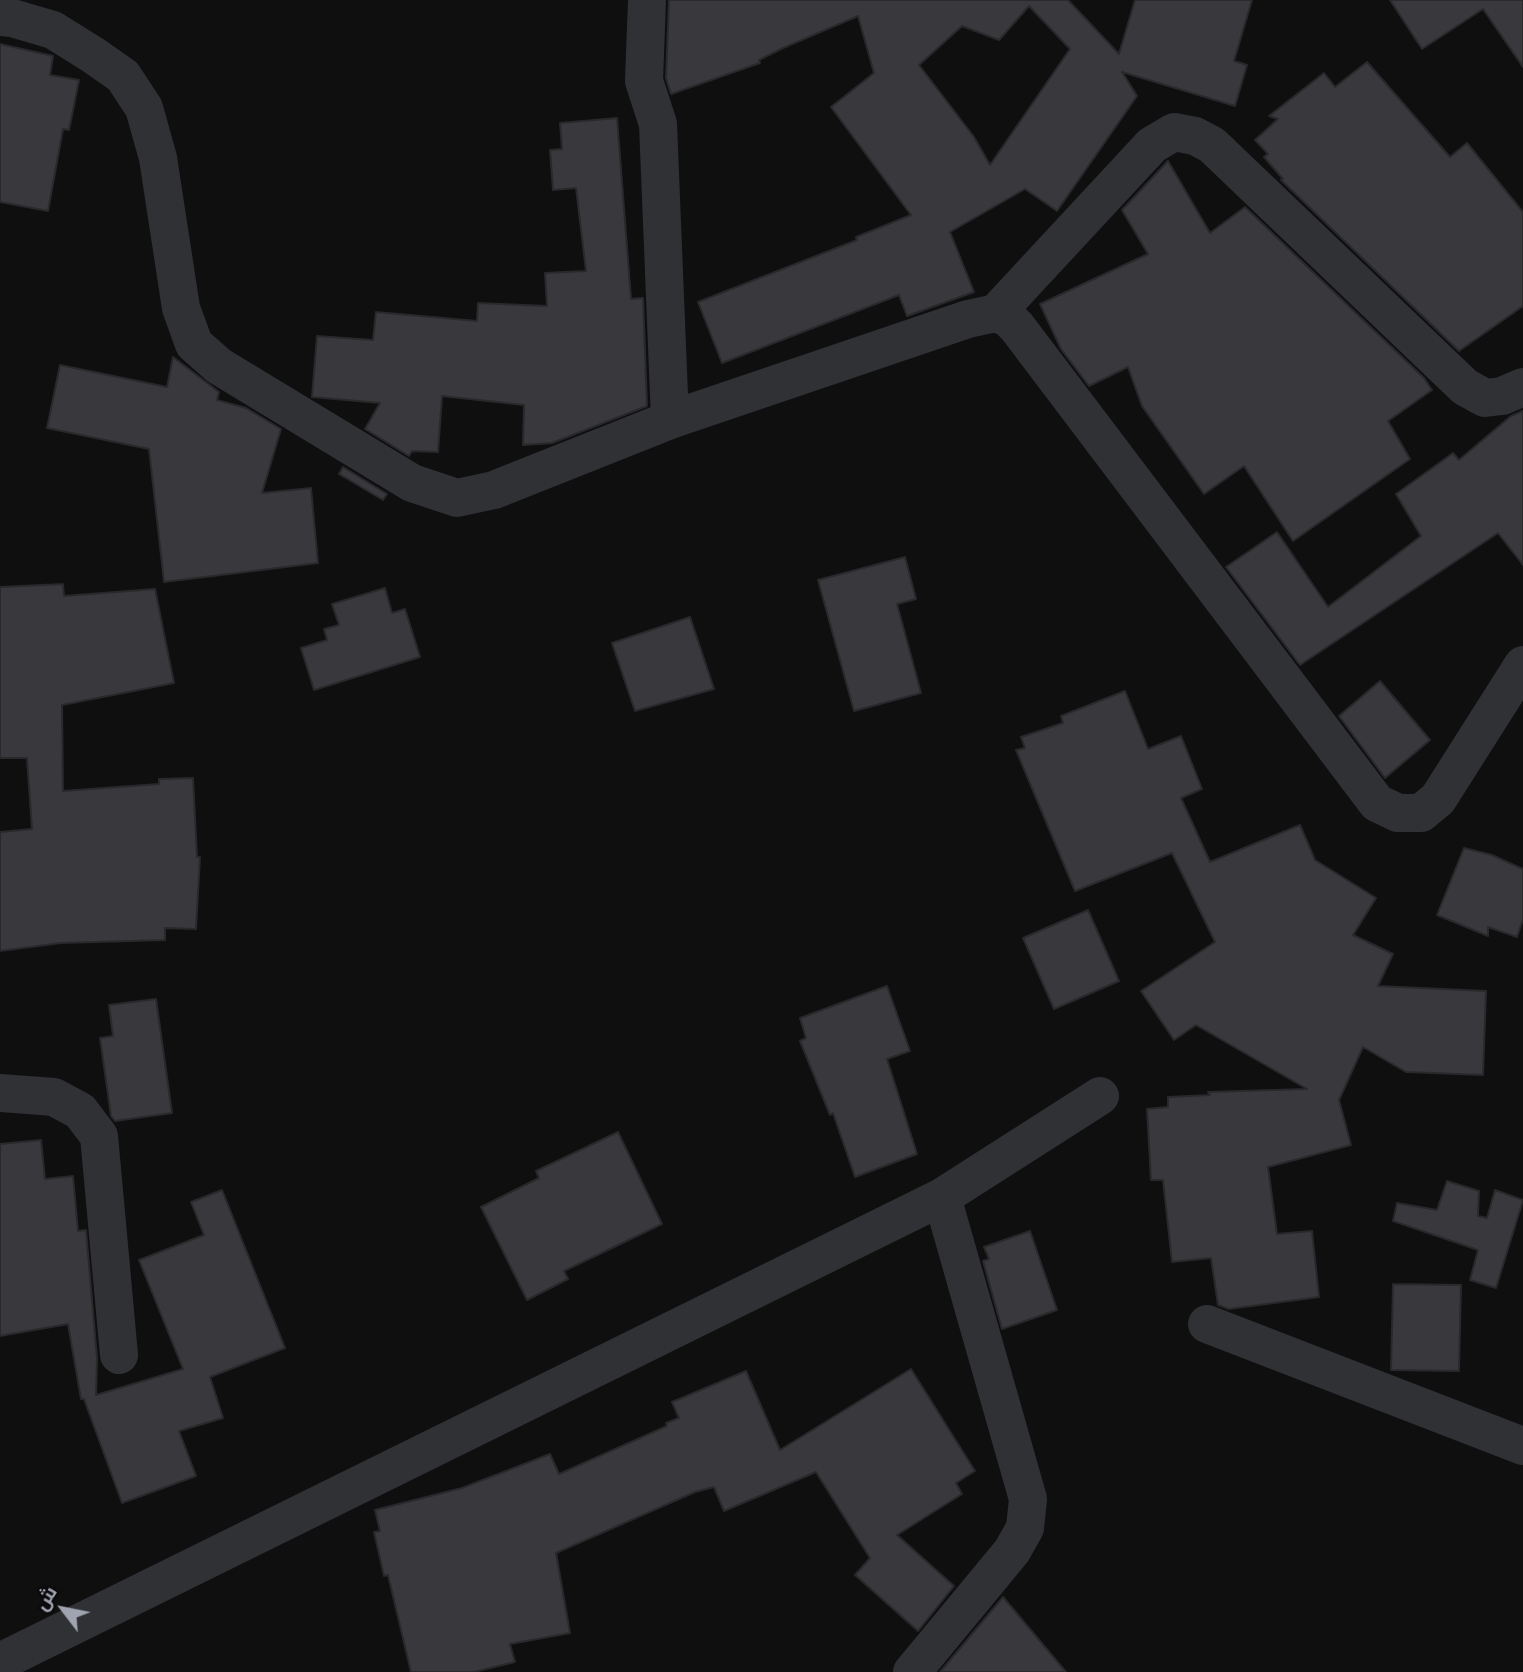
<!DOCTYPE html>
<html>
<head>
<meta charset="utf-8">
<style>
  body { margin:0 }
  #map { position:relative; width:1523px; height:1672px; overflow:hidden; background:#0f0f10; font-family:"Titillium Web",Cairo,sans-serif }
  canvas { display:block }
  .north { position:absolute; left:28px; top:1574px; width:70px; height:70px; -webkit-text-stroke:5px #0a0a0b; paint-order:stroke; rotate:302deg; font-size:19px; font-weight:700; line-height:28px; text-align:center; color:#a0a4b1 }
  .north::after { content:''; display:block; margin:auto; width:24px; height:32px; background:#a0a4b1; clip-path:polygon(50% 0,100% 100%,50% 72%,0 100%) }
</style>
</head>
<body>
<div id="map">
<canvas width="1523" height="1672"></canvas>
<div class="north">ش</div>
</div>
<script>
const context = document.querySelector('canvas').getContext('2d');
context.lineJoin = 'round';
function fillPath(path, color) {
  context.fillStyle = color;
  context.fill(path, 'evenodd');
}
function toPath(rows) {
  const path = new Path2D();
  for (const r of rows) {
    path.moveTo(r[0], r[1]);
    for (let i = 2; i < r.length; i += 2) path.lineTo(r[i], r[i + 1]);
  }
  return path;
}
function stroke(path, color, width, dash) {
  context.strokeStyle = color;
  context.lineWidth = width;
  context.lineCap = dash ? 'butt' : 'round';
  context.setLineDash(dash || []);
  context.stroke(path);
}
const building = toPath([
  [669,0,1068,0,1119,54,1135,0,1252,0,1234,61,1247,65,1235,106,1122,72,1137,96,1057,211,1025,189,950,232,974,292,907,316,899,295,722,363,698,302,857,240,856,237,911,215,831,107,874,73,858,16,783,48,759,60,760,63,671,94,666,78,669,0],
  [1029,6,1070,49,990,165,974,137,919,65,962,26,999,40,1029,6],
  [1390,0,1523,0,1523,67,1483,9,1422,49,1390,0],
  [0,44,53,56,50,75,79,80,69,130,63,129,48,211,0,202,0,44],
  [1367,62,1450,157,1467,143,1523,212,1523,306,1459,351,1281,180,1283,179,1264,157,1268,154,1255,140,1278,119,1269,116,1324,73,1335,87,1367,62],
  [617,118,631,299,643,298,647,406,552,443,523,445,524,405,442,396,438,452,412,451,409,456,365,429,380,403,312,397,317,336,373,340,376,312,477,321,478,303,547,306,545,273,586,271,576,188,553,190,550,150,562,149,560,123,617,118],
  [1168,161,1210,233,1245,207,1424,378,1432,390,1388,421,1410,459,1293,541,1244,466,1204,494,1142,406,1128,367,1089,386,1061,349,1040,304,1148,254,1122,210,1168,161],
  [173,357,219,392,217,400,246,408,281,429,262,493,311,488,318,563,164,582,149,449,47,428,60,365,167,387,173,357],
  [1523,411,1523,565,1498,533,1300,665,1226,567,1277,532,1328,607,1421,536,1396,494,1453,453,1459,460,1511,416,1523,411],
  [343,467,387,494,383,500,339,474,343,467],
  [905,557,916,599,897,604,921,693,854,711,818,580,905,557],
  [63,584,64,596,155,589,174,683,62,705,63,791,159,784,159,779,193,778,197,857,200,857,196,929,165,928,165,940,61,943,0,951,0,832,32,829,27,758,0,758,0,587,63,584],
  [385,588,392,613,405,609,420,657,314,690,301,648,327,640,324,629,339,625,332,604,385,588],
  [690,617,714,689,635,711,612,643,690,617],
  [1380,681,1430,740,1385,778,1339,716,1380,681],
  [1125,691,1148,749,1181,736,1202,789,1181,798,1210,862,1300,825,1315,860,1376,898,1353,935,1393,954,1378,986,1486,991,1483,1075,1406,1072,1363,1047,1339,1100,1351,1145,1268,1167,1277,1234,1312,1231,1319,1297,1229,1309,1218,1305,1211,1258,1172,1262,1163,1180,1151,1180,1147,1109,1168,1107,1168,1097,1210,1095,1208,1092,1307,1089,1196,1025,1174,1040,1141,991,1215,942,1172,853,1075,891,1016,750,1025,748,1021,737,1063,723,1061,716,1125,691],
  [1464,848,1492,855,1523,869,1523,919,1517,937,1488,927,1488,936,1437,915,1464,848],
  [1088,910,1119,981,1054,1009,1023,938,1088,910],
  [887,986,910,1051,887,1059,917,1154,855,1177,833,1113,830,1115,800,1041,806,1038,800,1018,887,986],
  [156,999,172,1113,115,1121,111,1116,100,1038,113,1036,109,1005,156,999],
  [618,1132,662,1224,564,1271,568,1279,527,1300,481,1207,539,1178,536,1171,618,1132],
  [41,1140,45,1179,73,1176,78,1231,86,1230,97,1358,96,1395,183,1369,139,1260,204,1235,191,1202,222,1190,285,1348,210,1377,223,1418,179,1431,196,1476,122,1503,84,1399,81,1399,68,1324,0,1336,0,1144,41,1140],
  [1447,1181,1479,1191,1478,1216,1487,1218,1495,1190,1523,1200,1496,1288,1470,1280,1478,1250,1393,1221,1397,1203,1437,1210,1447,1181],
  [1030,1231,1057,1310,1002,1329,983,1261,989,1259,984,1247,1030,1231],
  [1393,1284,1461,1285,1459,1371,1391,1370,1393,1284],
  [911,1369,975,1471,956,1483,962,1494,897,1535,954,1586,918,1631,855,1575,870,1558,816,1472,724,1511,714,1487,695,1492,556,1553,570,1633,510,1644,515,1662,474,1672,411,1672,388,1575,384,1576,374,1532,380,1531,375,1510,462,1488,550,1454,559,1474,667,1426,666,1423,679,1418,672,1402,746,1371,780,1450,911,1369],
  [1003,1597,1066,1672,940,1672,1003,1597]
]);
const minor = toPath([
  [647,0,644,81,658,124,670,420],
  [0,17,12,18,53,30,93,55,123,76,144,108,158,158,181,308,194,344,219,366,412,483,457,498,494,490,670,420,968,319,996,313,1008,318,1017,327,1377,803,1398,813,1421,813,1438,799,1523,665],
  [996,313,1152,145,1174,132,1195,136,1212,145,1465,387,1485,398,1502,396,1523,387],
  [0,1093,54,1097,80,1111,99,1136,119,1355],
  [1207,1324,1523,1446],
  [0,1662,942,1197,1100,1096],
  [912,1672,1012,1551,1025,1528,1028,1499,942,1197]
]);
fillPath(building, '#39393d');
stroke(building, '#29292c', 2);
stroke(minor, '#303135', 38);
</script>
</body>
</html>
